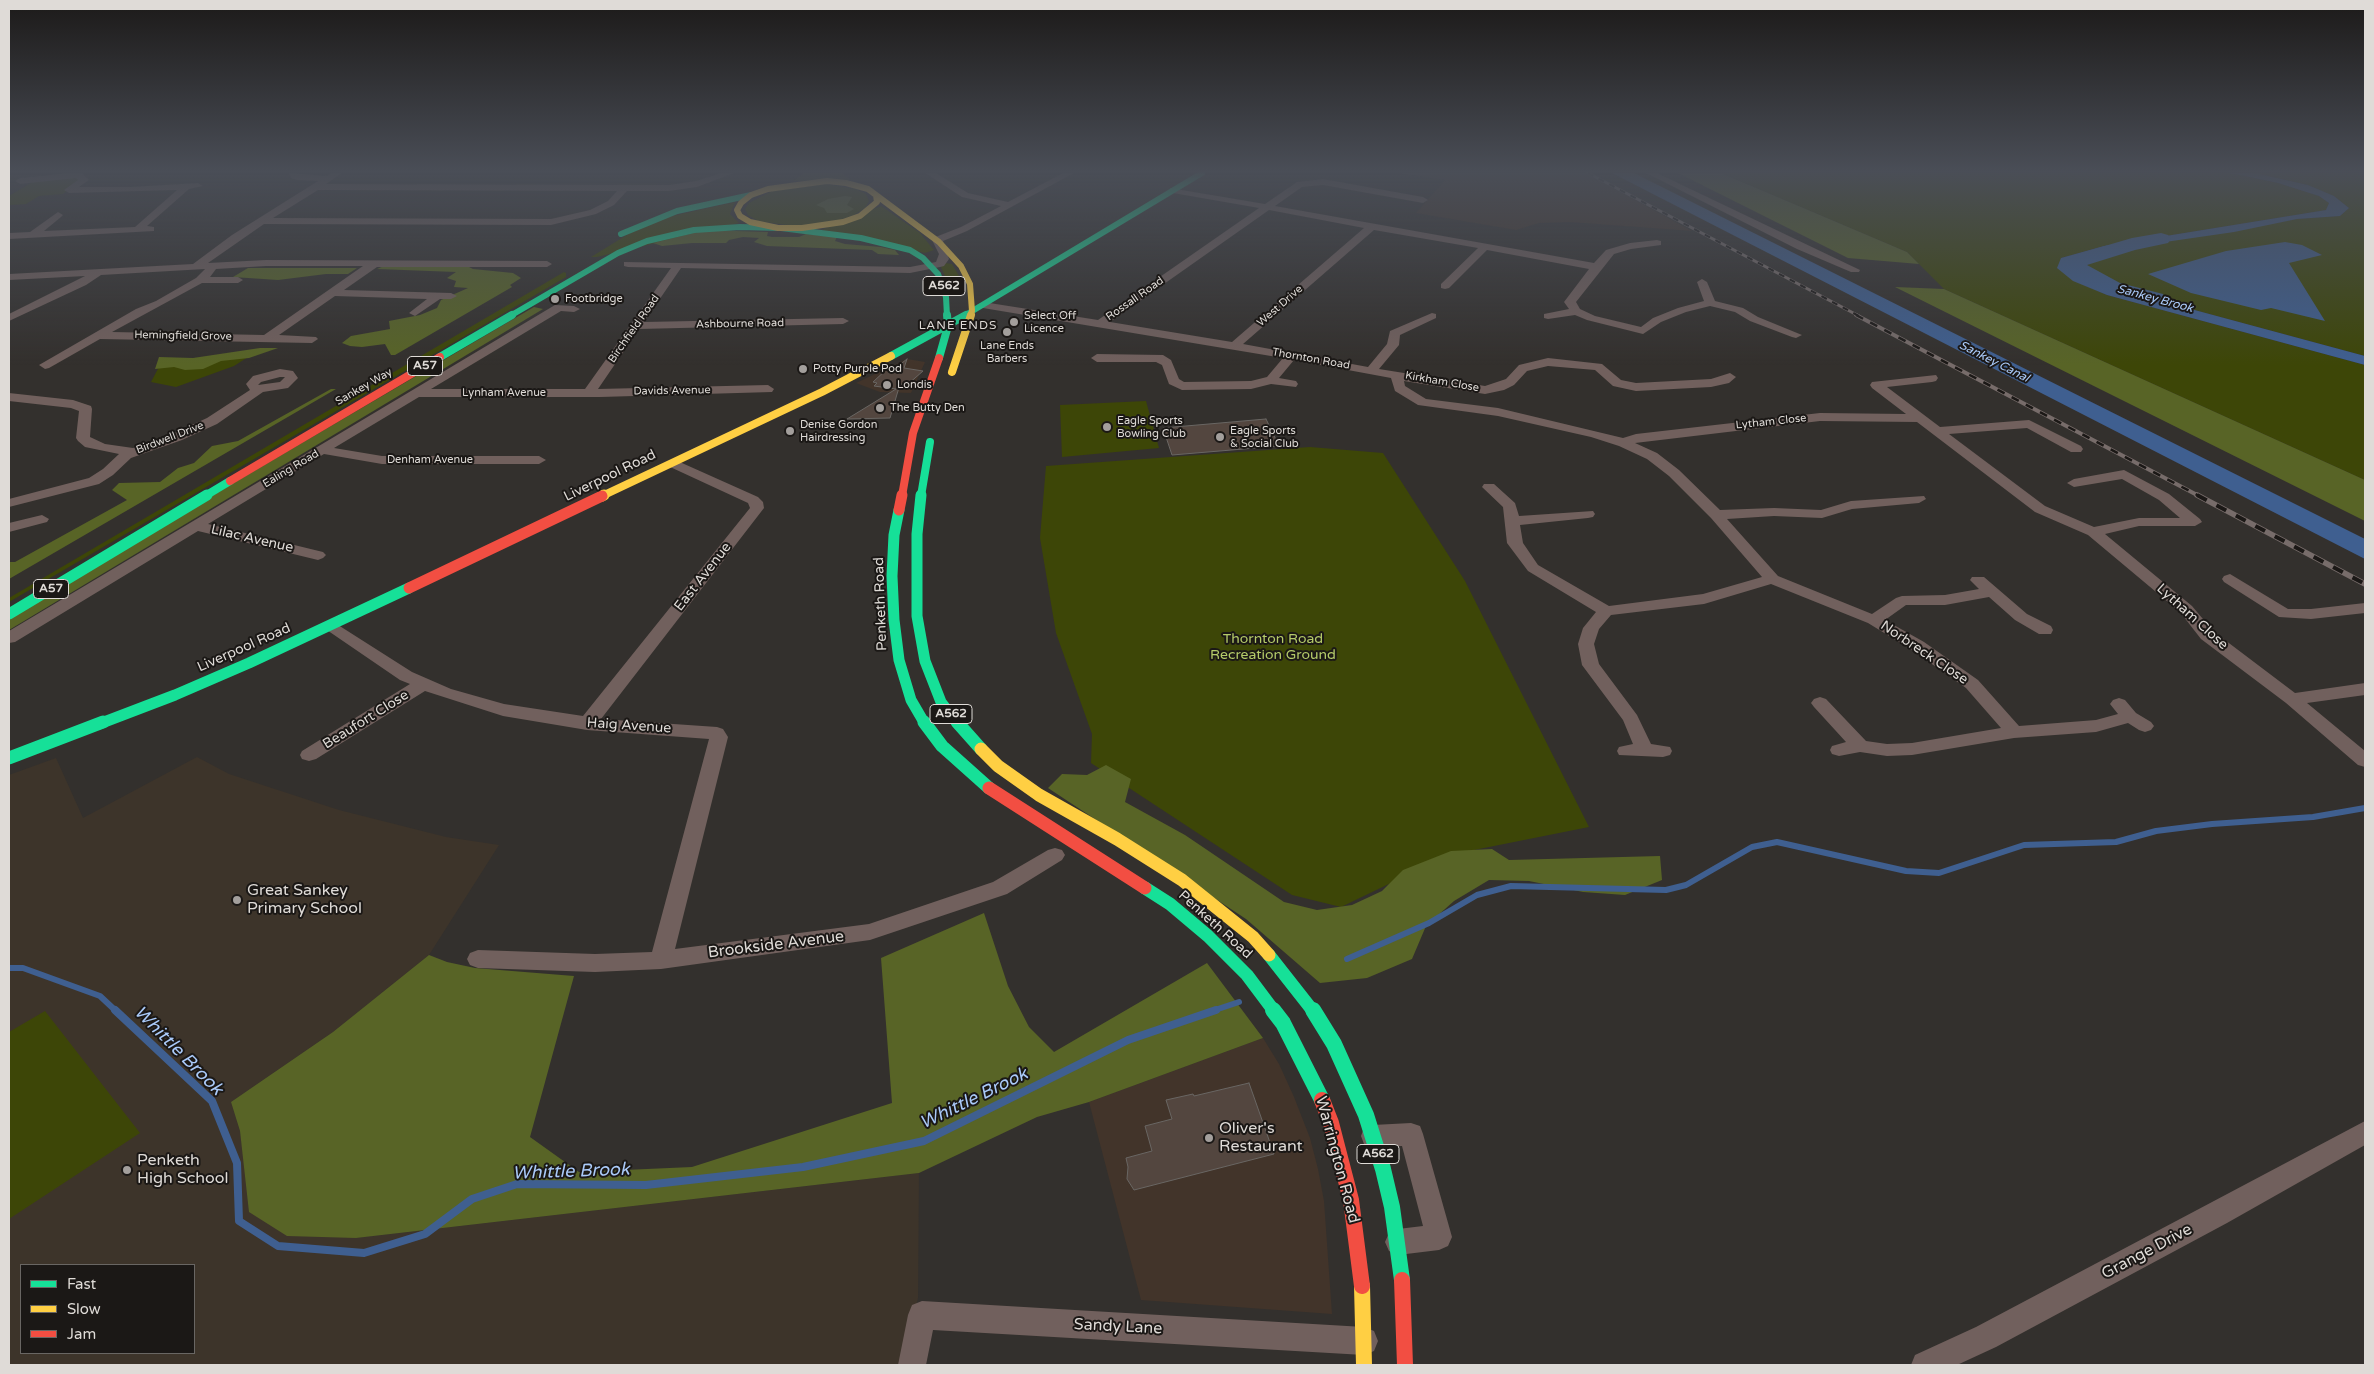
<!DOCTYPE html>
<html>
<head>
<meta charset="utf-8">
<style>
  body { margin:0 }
  #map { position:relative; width:2374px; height:1374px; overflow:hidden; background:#33302d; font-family:"Varela Round",sans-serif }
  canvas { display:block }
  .frame { position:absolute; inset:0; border:10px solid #dfdbd7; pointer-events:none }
  .legend { position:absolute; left:20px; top:1264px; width:175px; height:90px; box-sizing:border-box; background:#1b1816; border:1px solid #696663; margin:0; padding:6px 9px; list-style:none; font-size:15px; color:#dfdbd7 }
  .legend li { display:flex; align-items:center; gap:10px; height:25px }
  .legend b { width:25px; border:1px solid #696663 }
</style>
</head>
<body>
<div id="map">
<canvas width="2374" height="1374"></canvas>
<div class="frame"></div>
<ul class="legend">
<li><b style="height:6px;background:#16e098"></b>Fast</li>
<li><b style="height:6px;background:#ffcf43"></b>Slow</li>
<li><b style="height:6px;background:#f24e42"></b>Jam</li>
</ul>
</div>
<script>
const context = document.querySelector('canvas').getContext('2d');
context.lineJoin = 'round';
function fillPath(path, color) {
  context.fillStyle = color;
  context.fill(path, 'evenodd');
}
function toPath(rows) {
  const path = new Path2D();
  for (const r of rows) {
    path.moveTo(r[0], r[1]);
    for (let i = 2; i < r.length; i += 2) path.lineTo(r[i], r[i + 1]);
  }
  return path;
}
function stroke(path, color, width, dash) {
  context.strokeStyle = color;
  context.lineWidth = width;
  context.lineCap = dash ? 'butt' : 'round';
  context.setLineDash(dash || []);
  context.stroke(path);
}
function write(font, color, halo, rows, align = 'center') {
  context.font = font + ' "Varela Round",sans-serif';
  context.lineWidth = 4;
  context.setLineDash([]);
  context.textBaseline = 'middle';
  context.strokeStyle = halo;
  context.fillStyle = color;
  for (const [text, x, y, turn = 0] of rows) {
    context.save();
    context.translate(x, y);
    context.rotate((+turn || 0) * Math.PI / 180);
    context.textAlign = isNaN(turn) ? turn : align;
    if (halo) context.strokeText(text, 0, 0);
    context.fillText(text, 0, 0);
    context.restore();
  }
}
const commercial = toPath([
  [1398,173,1586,173,1692,231,1570,222,1539,223,1516,230,1416,213,1445,180],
  [907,359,925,362,911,393,880,392,856,383],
  [1263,1038,1279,1064,1294,1097,1310,1138,1318,1169,1324,1201,1332,1314,1141,1300,1089,1102]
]);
const built = toPath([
  [197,757,229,774,339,810,446,837,499,845,429,955,333,1032,231,1102,240,1131,245,1167,356,1238,919,1173,918,1298,902,1365,9,1365,9,775,56,758,83,818],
  [21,1265,194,1265,194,1353,21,1353]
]);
const green = toPath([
  [804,173,842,173,850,180,793,181],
  [1721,173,2230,173,2278,183,2319,196,2329,203,2326,210,2104,246,2061,258,2073,280,2107,295,2365,365,2365,480,1944,289,1907,252],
  [2255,173,2365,173,2365,356,2102,285,2080,267,2088,258,2110,250,2297,219,2340,216,2349,208,2334,196,2308,185],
  [78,175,84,178,63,194,39,196,26,204,9,205,9,196,34,181],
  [826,184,856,189,866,194,869,201,865,208,854,215,837,221,794,226,758,221,748,215,745,209,749,203,772,191],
  [735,202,730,214,739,223,597,257,591,257,630,233,663,218],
  [881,206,920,233,934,250,925,253,821,230],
  [945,263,952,264,959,276,964,294,953,294,941,267],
  [564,272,566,273,566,277,9,602,9,598],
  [248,357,234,366,176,387,151,382,160,365],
  [1146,401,1159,448,1062,457,1060,405],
  [1310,447,1383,453,1465,581,1589,827,1449,855,1341,907,1292,895,1091,763,1092,734,1056,633,1040,538,1046,466],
  [45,1011,140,1133,9,1219,9,1032]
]);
const forest = toPath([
  [1678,173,1721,173,1907,252,1919,264,1848,258],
  [845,196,852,197,847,205,854,209,847,213,827,213,824,208,816,205,828,199],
  [706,230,768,232,767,236,772,237,799,237,806,234,837,237,835,241,845,244,881,247,895,250,899,255,878,254,872,250,767,246,754,242,759,238,743,237,729,240,726,243,692,243,662,246,653,243],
  [384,266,467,266,473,269,513,273,521,278,510,285,512,287,395,355,391,355,385,344,362,347,350,346,342,343,351,336,390,329,389,321,420,315,437,308,441,300,468,288,454,287,456,281,447,278,456,272,377,269],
  [248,268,357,268,348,274,326,274,278,280,233,277],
  [1895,287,1944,289,2365,480,2365,521],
  [534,307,543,309,9,630,9,618,106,558],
  [260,348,278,348,249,358,221,361,203,369,185,370,174,367,155,369,159,357,193,358],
  [331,389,336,389,9,579,9,562,15,562,127,500,112,490,119,483,160,482,178,468,194,463,212,446,238,441],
  [1106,765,1131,779,1125,802,1185,835,1284,902,1317,910,1352,905,1382,891,1403,870,1451,851,1492,849,1509,860,1660,856,1662,880,1625,895,1583,892,1529,881,1489,880,1454,901,1426,926,1412,959,1367,978,1320,983,1246,919,1048,788,1062,774,1087,775],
  [984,913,1008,986,1029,1027,1054,1052,1207,963,1263,1038,1089,1102,1037,1117,919,1173,356,1238,287,1236,249,1212,240,1131,231,1102,333,1032,429,955,447,962,475,968,574,976,530,1137,579,1172,692,1167,892,1103,881,958]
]);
const water = toPath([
  [1612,173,1634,173,2365,539,2365,559],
  [2230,173,2255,173,2308,185,2334,196,2349,208,2340,216,2297,219,2234,232,2110,250,2088,258,2080,267,2102,285,2365,356,2365,365,2107,295,2073,281,2057,268,2061,258,2104,246,2326,210,2329,203,2319,196,2278,183],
  [2285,242,2302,245,2322,255,2289,263,2325,321,2271,308,2261,310,2191,293,2148,274,2226,251]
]);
const streamFar1 = toPath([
  [1347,959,1429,923,1477,895,1511,886,1666,890,1686,885,1752,847,1777,842,1906,871,1939,873,2024,845,2116,842,2156,831,2212,824,2313,817,2365,808],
  [9,968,23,968,100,996,116,1011],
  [1212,1011,1239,1002]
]);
const stream = toPath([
  [115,1010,212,1101,237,1163,239,1221,278,1246,364,1253,425,1234,472,1199,517,1184,646,1185,803,1167,924,1141,1128,1040,1216,1010]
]);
const river = toPath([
  [2161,233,2168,235,2171,239,2168,243,2135,250,2087,265,2120,283,2163,294,2166,299,2163,304,2155,306,2104,293,2072,277,2066,265,2074,255,2132,238,2161,233]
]);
const building = toPath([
  [907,359,904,368,923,371,907,385,900,384,890,418,847,419,896,389,874,386,877,383,873,382,888,368,897,367,907,359],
  [1266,419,1279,446,1172,455,1163,428,1266,419],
  [1249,1083,1274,1154,1134,1190,1127,1179,1128,1167,1126,1158,1152,1151,1145,1126,1172,1119,1166,1100,1193,1094,1194,1096,1249,1083]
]);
const street = toPath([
  [70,173,82,173,89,180,79,187,130,187,198,183,203,186,189,189,147,226,154,227,154,231,9,239,9,233,30,232,58,212,63,215,61,217,44,231,135,227,177,190,69,193,64,190,78,180,76,178,20,184,15,181,20,178,70,173],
  [289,173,327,176,332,173,342,173,326,184,669,185,696,181,721,173,734,173,697,187,669,191,627,191,614,205,596,214,551,225,264,224,208,263,266,260,547,261,552,264,547,267,377,267,344,290,451,293,457,296,451,299,440,299,415,316,409,313,427,299,335,296,279,335,316,337,318,339,312,343,100,339,49,368,45,369,39,365,136,309,156,301,196,278,205,269,101,275,86,285,9,321,9,314,85,276,9,280,9,274,193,264,232,235,318,181,297,180,291,178,289,173],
  [318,190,617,191,608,201,590,210,551,219,273,218,318,190],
  [266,266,363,266,264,335,112,332,202,283,238,283,243,280,238,277,210,277,216,269,266,266],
  [925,173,936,173,968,193,1008,202,1063,173,1074,173,967,231,943,241,949,259,944,266,940,267,910,273,681,268,644,322,843,318,849,321,843,324,639,329,598,389,768,385,774,389,772,392,600,397,419,397,334,448,382,456,539,456,546,460,539,464,382,464,324,454,208,524,323,552,326,555,323,558,318,560,198,531,15,642,9,643,9,631,555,305,574,306,580,309,574,312,561,311,431,389,585,389,671,268,628,267,624,266,624,262,910,267,936,262,939,254,932,240,933,238,961,227,1001,206,962,197,925,173],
  [1646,173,1657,173,1860,270,1859,272,1851,272,1797,249,1646,173],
  [1323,179,1423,197,1428,200,1423,203,1323,185,1302,187,1275,206,1594,263,1606,250,1630,243,1657,240,1661,241,1661,245,1631,249,1614,254,1576,302,1580,309,1595,316,1641,327,1653,318,1678,308,1704,301,1697,282,1702,279,1707,282,1715,301,1743,308,1758,317,1802,335,1796,338,1792,337,1750,321,1735,312,1710,306,1686,312,1661,322,1643,334,1587,320,1575,315,1548,319,1544,318,1544,314,1569,309,1564,302,1589,269,1487,250,1449,288,1445,289,1441,288,1441,284,1478,248,1374,230,1243,344,1368,367,1387,344,1390,331,1432,313,1436,314,1436,318,1400,335,1399,345,1379,369,1485,386,1506,379,1519,365,1548,358,1602,364,1621,380,1636,383,1711,379,1730,373,1736,377,1729,383,1711,387,1636,391,1613,386,1595,370,1548,366,1527,371,1514,385,1504,390,1485,394,1404,381,1405,386,1426,399,1498,408,1623,438,1636,434,1820,413,1906,414,1872,388,1870,385,1872,382,1936,375,1938,378,1936,381,1932,382,1887,387,1940,427,2029,420,2081,446,2083,449,2081,452,2071,452,2027,428,1949,434,2045,506,2094,527,2139,518,2180,518,2159,500,2122,479,2074,487,2067,483,2074,479,2124,470,2169,494,2200,519,2202,522,2195,526,2139,526,2105,534,2192,606,2213,631,2295,693,2365,683,2365,695,2307,703,2365,751,2365,767,2358,765,2286,703,2201,639,2180,612,2088,535,2035,512,1917,422,1820,421,1635,443,1657,453,1679,470,1720,510,1774,508,1821,510,1851,501,1924,496,1926,499,1919,503,1852,509,1822,518,1774,516,1727,519,1778,576,1872,614,1896,598,1902,596,1945,595,1979,589,1970,580,1972,577,1984,577,2027,614,2051,626,2053,630,2051,634,2039,634,2015,620,1989,597,1945,605,1906,605,1885,620,1924,642,1978,680,2019,726,2096,720,2118,714,2110,704,2113,700,2119,698,2125,700,2136,713,2151,722,2154,726,2151,730,2145,732,2139,730,2128,723,2096,732,2014,738,1912,755,1887,756,1860,752,1839,756,1832,754,1830,750,1832,746,1846,742,1814,707,1811,703,1814,699,1820,697,1826,699,1866,741,1887,744,1912,743,2001,728,1966,688,1912,650,1868,623,1771,584,1704,604,1611,615,1599,629,1594,644,1599,664,1637,715,1651,744,1670,747,1672,751,1670,755,1663,757,1619,755,1617,751,1619,747,1633,744,1623,720,1582,665,1578,644,1583,628,1596,612,1528,571,1507,543,1503,507,1482,487,1484,484,1494,484,1515,503,1519,516,1593,511,1595,514,1593,517,1588,518,1520,525,1523,543,1538,565,1609,606,1703,594,1762,577,1711,518,1669,476,1647,459,1619,446,1591,437,1498,416,1418,405,1395,391,1391,378,1294,360,1279,378,1296,381,1298,384,1296,387,1271,384,1251,389,1182,390,1169,384,1162,365,1156,362,1097,362,1091,358,1097,354,1163,355,1171,360,1179,379,1184,382,1251,381,1267,377,1283,358,983,308,977,305,983,302,1098,320,1259,208,1173,193,1170,192,1170,188,1265,204,1297,182,1323,179],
  [1269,210,1364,228,1232,342,1110,322,1269,210],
  [280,369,293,371,298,378,288,388,263,392,217,424,182,440,131,458,113,475,99,484,9,507,9,499,89,478,103,469,119,454,85,447,78,441,76,438,79,411,71,408,9,401,9,393,73,400,91,406,92,409,90,437,105,444,133,448,172,434,207,418,250,390,246,384,253,376,280,369],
  [280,377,285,377,280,382,258,385,261,382,280,377],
  [673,459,758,497,763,502,764,508,601,719,717,727,723,729,728,737,675,949,869,924,993,882,1048,850,1055,848,1062,850,1065,855,1062,860,1007,894,870,940,661,969,595,972,478,968,470,965,467,959,470,953,478,950,595,954,652,952,709,739,587,730,503,716,425,691,316,759,309,761,302,759,300,755,302,751,410,684,400,680,321,626,323,623,329,621,335,623,412,672,451,689,504,704,583,716,750,508,748,503,668,466,666,463,673,459],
  [42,515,49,519,47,522,9,532,9,523,42,515],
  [2230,574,2288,609,2311,609,2365,603,2365,613,2311,619,2279,617,2224,582,2222,579,2224,576,2230,574],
  [2365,1121,2365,1145,2227,1223,1996,1347,1957,1365,1911,1365,1915,1355,1976,1327,2365,1121],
  [1411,1123,1420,1126,1423,1134,1452,1237,1448,1246,1439,1250,1398,1255,1389,1251,1385,1242,1389,1233,1398,1229,1423,1226,1402,1146,1373,1147,1364,1144,1361,1136,1364,1128,1373,1125,1411,1123],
  [922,1301,1364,1327,1374,1331,1378,1341,1374,1351,1364,1355,933,1330,926,1365,898,1365,908,1315,912,1305,922,1301]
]);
const fastFar4 = toPath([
  [781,228,861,238,910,250,923,258,938,274,946,297,947,316],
  [621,234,677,211,751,195],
  [510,316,618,253,647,241,694,230,740,227,778,228],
  [964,316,1202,173]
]);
const fastFar3 = toPath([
  [891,356,966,315],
  [440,357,512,315],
  [939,358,948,326,947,315],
  [205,496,230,481],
  [921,496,930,442]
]);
const fastFar2 = toPath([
  [921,495,917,534,917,616,925,661,941,702,958,724],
  [899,510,894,535,892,576,894,620,899,660,911,700,925,724],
  [9,614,207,495],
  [99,724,175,695,249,663,409,588]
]);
const fastFar1 = toPath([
  [924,722,942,746,989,788],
  [957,722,981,749],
  [9,758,103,722],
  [1145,888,1170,904,1208,936,1247,975,1274,1011],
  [1269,955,1313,1011]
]);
const fast = toPath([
  [1273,1010,1283,1023,1322,1100],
  [1313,1010,1334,1044,1366,1115,1383,1169,1392,1207,1402,1280]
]);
const slowFar4 = toPath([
  [827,181,846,183,868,189,876,195,877,202,860,216,843,222,802,228,778,228,750,222,740,216,737,210,741,203,751,195,768,189,827,181],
  [876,195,939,242,961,266,970,284,972,311,970,316]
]);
const slowFar3 = toPath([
  [952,372,971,315],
  [602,496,822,392,891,356]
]);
const slowFar2 = toPath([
  [602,496,604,495]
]);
const slowFar1 = toPath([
  [981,749,998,766,1039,795,1117,839,1182,880,1253,937,1269,955]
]);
const slow = toPath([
  [1362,1286,1364,1365]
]);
const jamFar3 = toPath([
  [230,481,440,357],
  [902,496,913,433,939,358]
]);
const jamFar2 = toPath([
  [899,510,902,495],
  [409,588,602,496]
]);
const jamFar1 = toPath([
  [989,788,1145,888]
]);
const jam = toPath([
  [1322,1100,1331,1123,1351,1200,1362,1286],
  [1402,1280,1405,1365]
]);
const railFar2 = toPath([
  [1588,173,1859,316]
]);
const railFar1 = toPath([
  [1856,315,2199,496]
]);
const rail = toPath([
  [2197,495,2365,584]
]);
const markers = [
  [555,299,5,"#a39f9c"],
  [1014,322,5,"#a39f9c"],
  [1007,332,5,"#a39f9c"],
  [803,369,5,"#a39f9c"],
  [887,385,5,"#a39f9c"],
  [880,408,5,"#a39f9c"],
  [1107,427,5,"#a39f9c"],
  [790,431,5,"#a39f9c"],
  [1220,437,5,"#a39f9c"],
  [237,900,5,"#a39f9c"],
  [1209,1138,5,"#a39f9c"],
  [127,1170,5,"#a39f9c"]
];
const farPoinames = [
  ["Footbridge",565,299],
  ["Select Off",1024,316],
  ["Licence",1024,329],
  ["Lane Ends",1007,346,"center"],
  ["Barbers",1007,359,"center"],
  ["Potty Purple Pod",813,369],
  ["Londis",897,385],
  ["The Butty Den",890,408],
  ["Eagle Sports",1117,421],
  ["Bowling Club",1117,434],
  ["Denise Gordon",800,425],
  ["Hairdressing",800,438],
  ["Eagle Sports",1230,431],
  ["& Social Club",1230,444]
];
const farStreetnames = [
  ["Rossall Road",1135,299,-35],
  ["West Drive",1280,306,-41],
  ["Ashbourne Road",740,324,-1],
  ["Birchfield Road",634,329,-55],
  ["Hemingfield Grove",183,336,1],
  ["Thornton Road",1311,359,10],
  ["Kirkham Close",1442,382,10],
  ["Sankey Way",364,387,-30],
  ["Davids Avenue",672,391,-1],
  ["Lynham Avenue",504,393],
  ["Lytham Close",1771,422,-6],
  ["Birdwell Drive",170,438,-21],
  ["Denham Avenue",430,460],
  ["Ealing Road",291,469,-31]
];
const shields = [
  [944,286,42],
  [425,366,35],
  [51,589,35],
  [951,714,42],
  [1378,1154,42]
];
const shieldNames = [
  ["A562",944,286],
  ["A57",425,366],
  ["A57",51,589],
  ["A562",951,714],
  ["A562",1378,1154]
];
const farWaternames = [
  ["Sankey Brook",2155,299,15],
  ["Sankey Canal",1994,362,27]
];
const farNeighbourhoodnames = [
  ["LANE ENDS",958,326]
];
const streetNames = [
  ["Liverpool Road",610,476,-26],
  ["Lilac Avenue",252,539,13],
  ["East Avenue",703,577,-52],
  ["Penketh Road",881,604,-92],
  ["Lytham Close",2192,617,42],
  ["Liverpool Road",244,648,-24],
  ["Norbreck Close",1924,653,34],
  ["Beaufort Close",366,720,-32],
  ["Haig Avenue",629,726,4],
  ["Penketh Road",1215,925,42]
];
const parkNames = [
  ["Thornton Road",1273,639],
  ["Recreation Ground",1273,655]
];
const nearPoinames = [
  ["Great Sankey",247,891],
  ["Primary School",247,909],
  ["Oliver's",1219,1129],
  ["Restaurant",1219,1147],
  ["Penketh",137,1161],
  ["High School",137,1179]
];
const nearStreetnames = [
  ["Brookside Avenue",776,945,-7],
  ["Warrington Road",1337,1160,75],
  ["Grange Drive",2147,1252,-28],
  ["Sandy Lane",1118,1327,3]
];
const nearWaternames = [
  ["Whittle Brook",178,1051,45],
  ["Whittle Brook",974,1099,-26],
  ["Whittle Brook",571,1172,-2]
];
fillPath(commercial, '#42342a');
fillPath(built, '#3d342a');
fillPath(green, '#3d4607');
fillPath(forest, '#586426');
fillPath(water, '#3f5f90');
stroke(streamFar1, '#3f5f90', 6);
stroke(stream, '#3f5f90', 8);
fillPath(river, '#3f5f90');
fillPath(building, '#53463f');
stroke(building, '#696663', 1);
fillPath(street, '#71605d');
stroke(fastFar4, '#16e098', 6);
stroke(fastFar3, '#16e098', 8);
stroke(fastFar2, '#16e098', 11);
stroke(fastFar1, '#16e098', 13);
stroke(fast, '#16e098', 16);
stroke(slowFar4, '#ffcf43', 6);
stroke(slowFar3, '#ffcf43', 8);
stroke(slowFar2, '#ffcf43', 11);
stroke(slowFar1, '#ffcf43', 13);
stroke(slow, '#ffcf43', 16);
stroke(jamFar3, '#f24e42', 8);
stroke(jamFar2, '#f24e42', 11);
stroke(jamFar1, '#f24e42', 13);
stroke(jam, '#f24e42', 16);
stroke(railFar2, '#776c6a', 3);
stroke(railFar1, '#776c6a', 4);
stroke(rail, '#776c6a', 5.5);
stroke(railFar2, '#1b1816', 2, [6]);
stroke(railFar1, '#1b1816', 2.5, [8]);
stroke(rail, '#1b1816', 4, [11]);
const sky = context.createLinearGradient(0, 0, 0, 365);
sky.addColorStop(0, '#1c1a19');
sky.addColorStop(0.47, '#4a4e57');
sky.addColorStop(1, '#4a4e5700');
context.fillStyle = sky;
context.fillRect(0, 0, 2374, 365);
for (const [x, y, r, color] of markers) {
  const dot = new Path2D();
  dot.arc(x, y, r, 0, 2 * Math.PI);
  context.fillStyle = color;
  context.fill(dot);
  stroke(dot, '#1b1816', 2);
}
write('11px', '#dfdbd7', '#1b1816', farPoinames, 'left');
write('11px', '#dfdbd7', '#1b1816', farStreetnames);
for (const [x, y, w] of shields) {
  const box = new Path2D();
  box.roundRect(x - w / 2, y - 9.5, w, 19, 4);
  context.fillStyle = '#1b1816';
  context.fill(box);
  stroke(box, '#dfdbd7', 1);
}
write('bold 12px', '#dfdbd7', null, shieldNames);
write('italic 12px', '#aacaf9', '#1b1816', farWaternames);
context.letterSpacing = '1px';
write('12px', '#dfdbd7', '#1b1816', farNeighbourhoodnames);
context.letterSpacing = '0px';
write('14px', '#dfdbd7', '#1b1816', streetNames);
write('14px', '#b5cb69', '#1b1816', parkNames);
write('16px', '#dfdbd7', '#1b1816', nearPoinames, 'left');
write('16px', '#dfdbd7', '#1b1816', nearStreetnames);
write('italic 18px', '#aacaf9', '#1b1816', nearWaternames);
</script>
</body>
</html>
